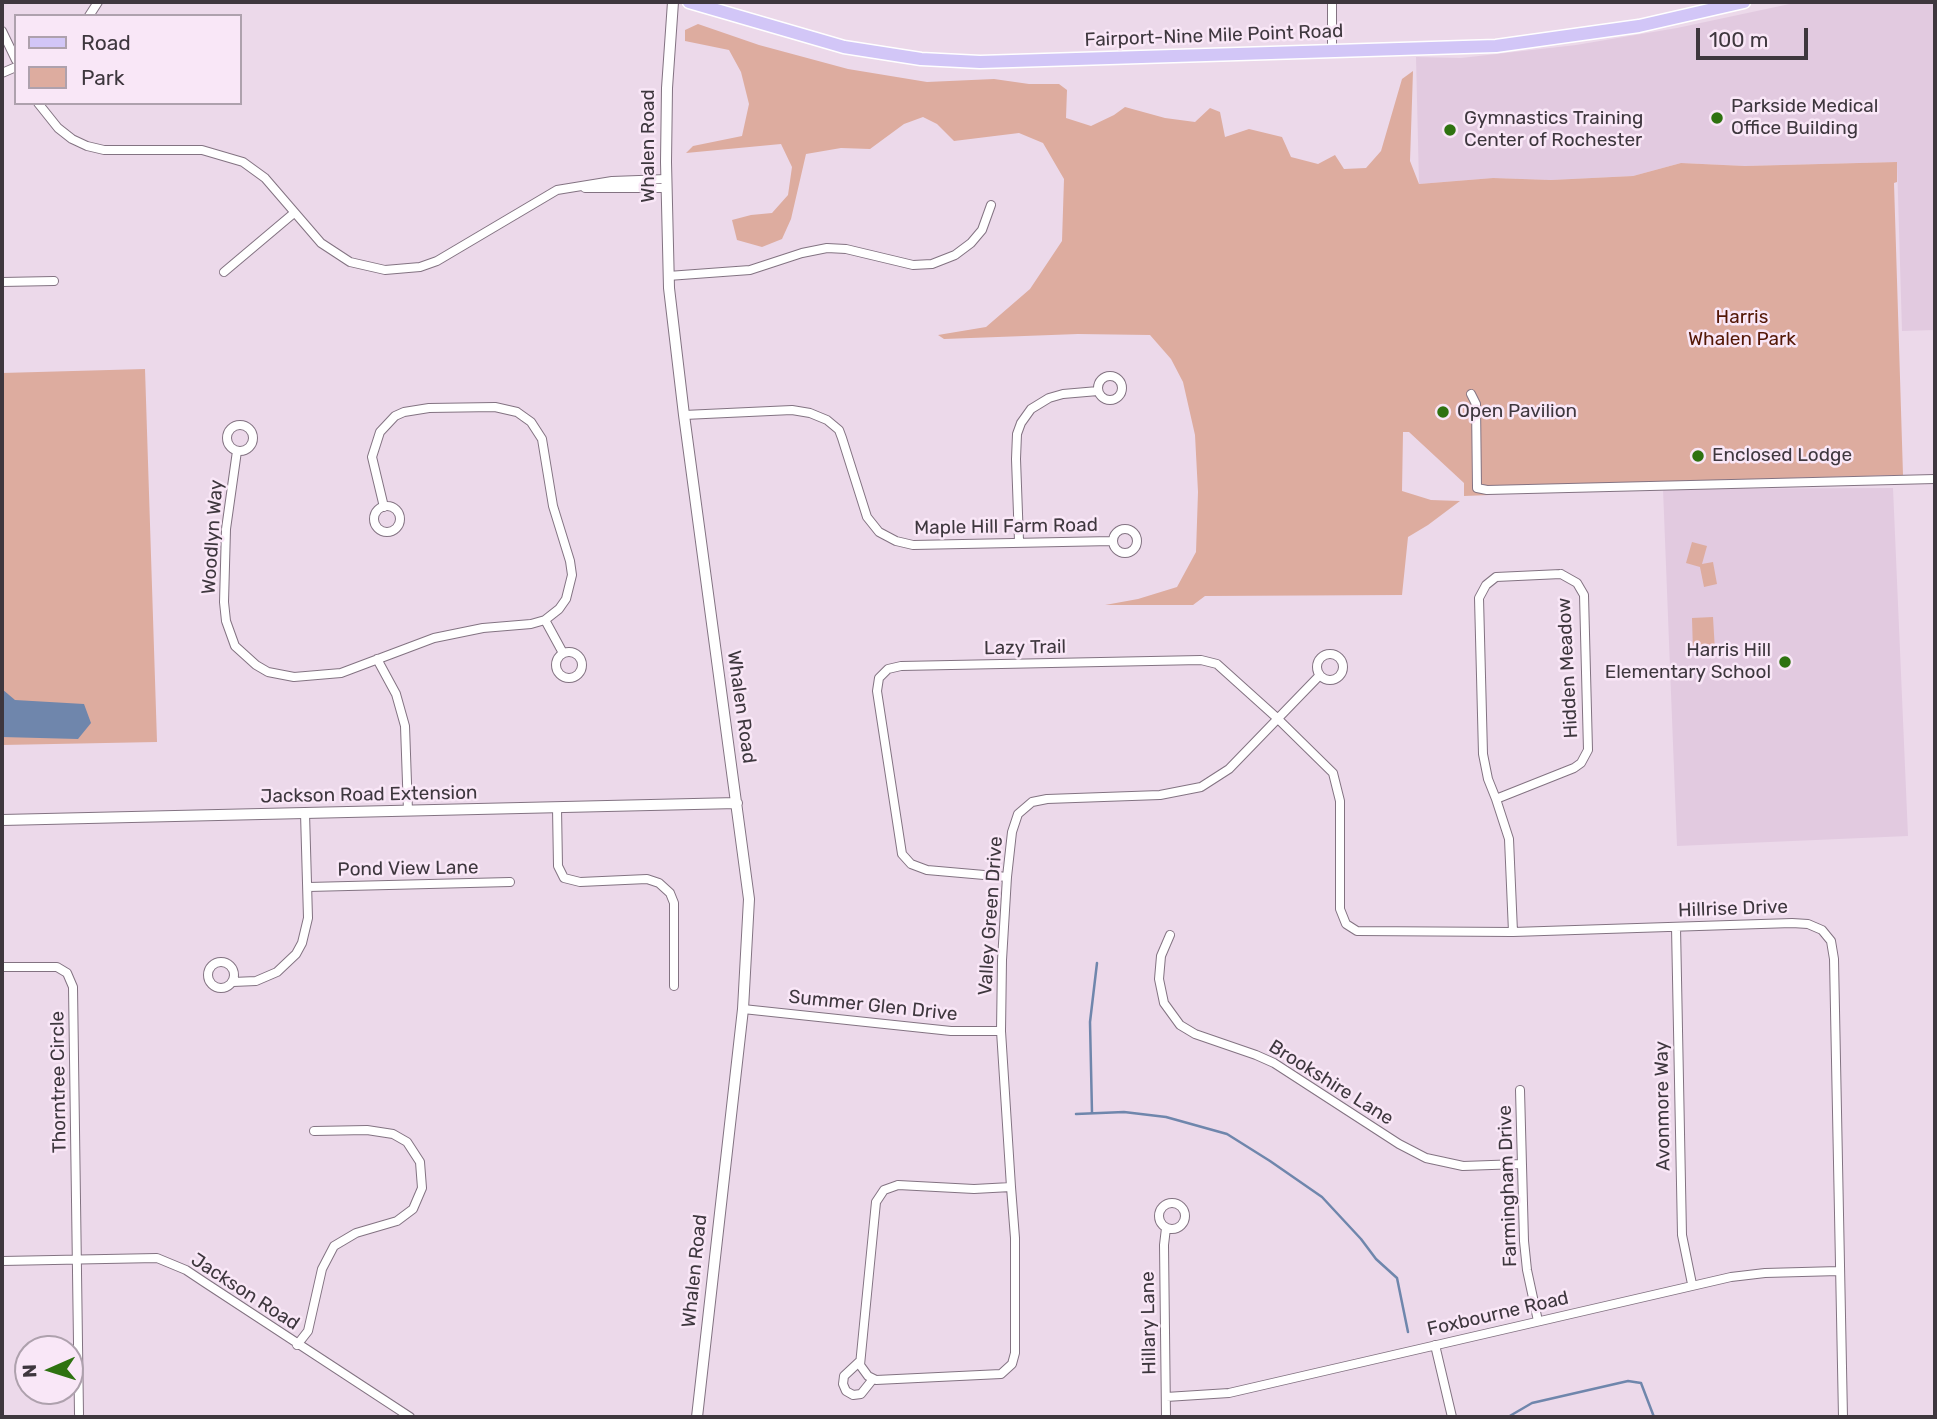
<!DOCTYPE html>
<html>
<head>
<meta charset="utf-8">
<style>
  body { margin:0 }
  #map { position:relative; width:1937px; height:1419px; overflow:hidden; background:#ecd9ea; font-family:Rubik,sans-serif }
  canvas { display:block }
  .frame { position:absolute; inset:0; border:4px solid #3e373e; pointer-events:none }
  .legend { position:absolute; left:14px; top:14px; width:228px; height:91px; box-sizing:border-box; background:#f9e7f7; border:2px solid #aea1ad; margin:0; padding:9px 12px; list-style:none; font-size:21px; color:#3e373e }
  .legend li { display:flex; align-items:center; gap:14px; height:35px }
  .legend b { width:35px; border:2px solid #aea1ad }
  .north { position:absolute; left:14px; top:1335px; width:70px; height:70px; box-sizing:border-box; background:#f9e7f7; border:2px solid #aea1ad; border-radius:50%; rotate:267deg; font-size:19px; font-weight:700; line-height:28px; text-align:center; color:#3e373e }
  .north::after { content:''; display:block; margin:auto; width:24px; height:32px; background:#2e7210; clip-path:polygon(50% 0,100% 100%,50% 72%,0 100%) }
  .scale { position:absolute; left:1696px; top:28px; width:112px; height:32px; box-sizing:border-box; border:4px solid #3e373e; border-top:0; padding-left:9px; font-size:21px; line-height:24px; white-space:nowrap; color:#3e373e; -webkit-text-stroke:5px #f9e7f7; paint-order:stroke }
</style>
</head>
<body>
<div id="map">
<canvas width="1937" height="1419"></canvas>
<div class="frame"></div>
<ul class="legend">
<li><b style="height:9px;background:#d2c6f7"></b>Road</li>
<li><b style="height:19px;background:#ddac9f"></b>Park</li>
</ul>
<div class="north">N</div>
<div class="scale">100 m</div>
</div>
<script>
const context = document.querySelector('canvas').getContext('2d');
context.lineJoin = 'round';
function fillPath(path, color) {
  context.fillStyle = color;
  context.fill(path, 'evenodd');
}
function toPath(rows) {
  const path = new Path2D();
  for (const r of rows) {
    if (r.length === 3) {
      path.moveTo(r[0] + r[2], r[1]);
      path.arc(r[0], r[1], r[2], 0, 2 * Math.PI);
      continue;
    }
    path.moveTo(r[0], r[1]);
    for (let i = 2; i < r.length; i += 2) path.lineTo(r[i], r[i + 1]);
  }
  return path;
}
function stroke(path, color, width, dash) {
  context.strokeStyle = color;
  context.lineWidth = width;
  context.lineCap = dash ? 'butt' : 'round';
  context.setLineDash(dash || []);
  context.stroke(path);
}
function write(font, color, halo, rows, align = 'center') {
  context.font = font + ' Rubik,sans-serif';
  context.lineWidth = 5;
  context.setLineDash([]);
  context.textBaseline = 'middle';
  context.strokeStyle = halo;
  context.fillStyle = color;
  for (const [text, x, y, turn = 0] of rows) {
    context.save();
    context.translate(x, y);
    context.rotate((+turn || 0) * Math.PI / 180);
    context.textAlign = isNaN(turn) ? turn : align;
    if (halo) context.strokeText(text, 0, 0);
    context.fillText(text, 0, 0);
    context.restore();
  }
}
const built = toPath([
  [1799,2,1935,2,1935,330,1902,331,1897,162,1745,166,1681,163,1633,176,1551,180,1493,178,1419,184,1416,57,1461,58,1576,45,1677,28],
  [1893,488,1908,836,1677,846,1663,489]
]);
const green = toPath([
  [698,24,759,45,848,69,927,82,994,79,1029,84,1059,84,1067,90,1066,118,1091,126,1114,115,1125,107,1165,118,1195,122,1210,108,1220,112,1225,137,1249,129,1282,137,1291,157,1318,164,1335,155,1344,169,1366,168,1381,151,1402,79,1413,71,1410,161,1419,184,1493,178,1551,180,1633,176,1681,163,1745,166,1897,162,1897,182,1894,183,1903,475,1490,486,1490,495,1464,496,1464,483,1409,432,1403,432,1402,491,1431,500,1460,501,1428,525,1408,537,1402,595,1205,596,1193,605,1105,605,1138,599,1177,587,1196,552,1198,492,1195,435,1183,382,1171,359,1150,335,1078,334,944,339,938,335,986,327,1030,289,1062,241,1064,179,1043,143,1019,133,954,141,937,124,923,117,904,124,870,149,841,148,806,154,791,219,782,239,762,247,737,240,732,220,751,215,772,213,788,195,792,167,781,144,686,153,693,146,742,136,749,104,741,72,729,50,685,41,685,30],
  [145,369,157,742,2,745,2,373],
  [1692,542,1707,546,1702,564,1713,562,1717,584,1704,587,1700,567,1686,563],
  [1713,617,1715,651,1693,652,1692,618]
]);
const water = toPath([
  [2,689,15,700,84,704,91,723,78,739,2,737]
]);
const stream = toPath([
  [1092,1113,1090,1022,1097,963],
  [1076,1114,1124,1112,1166,1117,1227,1134,1270,1161,1322,1197,1361,1239,1376,1259,1397,1278,1408,1332],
  [1508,1417,1532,1403,1628,1381,1641,1383,1654,1417]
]);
const minor = toPath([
  [1332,2,1332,50],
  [89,16,98,2],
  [2,31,16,60],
  [2,73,16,67],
  [38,103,58,128,72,139,87,146,104,150,202,150,243,162,265,178,321,243,350,262,385,270,420,267,437,261,557,190,612,181,666,179],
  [585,188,666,188],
  [224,272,294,213],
  [668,276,750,270,802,253,827,248,846,249,913,265,932,264,955,255,971,243,982,230,991,205],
  [2,282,54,281],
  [1110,388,12],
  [1471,394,1476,404,1477,488,1487,490,1935,479],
  [684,415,792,410,810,413,827,420,839,430,842,438,867,517,879,532,896,541,913,545,1112,541],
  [240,438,13],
  [237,451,226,529,224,602,226,621,235,646,256,665,268,672,294,677,341,673,434,638,483,628,531,624,545,620,559,609,566,599,572,575,570,561,553,506,542,439,531,422,517,412,495,407,429,408,404,412,395,416,380,432,372,457,384,507],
  [387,519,13],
  [1125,541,12],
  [1019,541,1016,459,1017,434,1021,423,1031,409,1049,398,1063,394,1098,391],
  [1561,574,1577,583,1584,595,1588,750,1581,763,1574,768,1496,799,1488,779,1483,754,1479,598,1486,585,1496,577,1561,574],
  [545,620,563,653],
  [569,665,13],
  [1330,667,13],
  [377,659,396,694,405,726,408,811],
  [1496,799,1509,839,1513,932],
  [557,808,558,866,564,878,580,882,647,879,659,883,670,893,674,903,674,986],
  [1007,877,927,870,911,864,902,854,877,691,879,678,888,669,901,666,1201,660,1217,664,1277,718,1333,773,1340,801,1340,909,1346,924,1357,931,1513,932,1792,923,1808,924,1822,930,1831,941,1834,959,1843,1417],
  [308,887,510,882],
  [1676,927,1682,1235,1692,1284],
  [1170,935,1161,956,1159,979,1164,1003,1180,1025,1195,1034,1256,1055,1274,1063,1399,1144,1426,1158,1463,1166,1520,1164],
  [221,975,13],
  [2,967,57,967,67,973,73,987,79,1414],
  [233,982,256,981,277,972,296,954,302,943,308,918,305,813],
  [743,1009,951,1031,1001,1031],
  [1520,1090,1524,1241,1527,1270,1538,1321],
  [898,1185,974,1189,1011,1187,1015,1238,1015,1353,1012,1364,1001,1374,876,1380,868,1376,860,1365,876,1202,884,1190,898,1185],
  [1011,1187,1001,1031,1002,960,1007,877,1012,832,1018,814,1032,802,1047,799,1160,795,1201,787,1229,769,1320,675],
  [1172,1216,13],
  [2,1261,157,1258,186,1270,204,1282,410,1417],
  [297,1345,308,1331,322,1269,334,1246,356,1233,397,1221,413,1209,422,1188,420,1162,407,1142,393,1134,367,1130,314,1131],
  [1435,1345,1452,1417],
  [859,1362,844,1376,843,1384,846,1391,853,1395,861,1394,873,1379],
  [1166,1397,1229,1393,1731,1277,1765,1273,1839,1271],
  [1166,1417,1164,1245,1166,1228]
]);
const tertiary = toPath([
  [673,2,667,88,666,162,669,288,684,415,749,899,743,1009,697,1417],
  [2,820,737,803]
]);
const primary = toPath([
  [689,2,844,47,921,59,980,62,1496,46,1639,26,1744,2]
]);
const markers = [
  [1717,118,7,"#2e7210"],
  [1450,130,7,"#2e7210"],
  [1443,412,7,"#2e7210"],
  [1698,456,7,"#2e7210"],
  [1785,662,7,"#2e7210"]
];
const streetNames = [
  ["Fairport-Nine Mile Point Road",1214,36,-2],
  ["Whalen Road",649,146,-90],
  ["Maple Hill Farm Road",1006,527,-1],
  ["Woodlyn Way",213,537,-86],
  ["Lazy Trail",1025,648,-1],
  ["Hidden Meadow",1568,668,-93],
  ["Whalen Road",741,707,82],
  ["Jackson Road Extension",369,795,-1],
  ["Pond View Lane",408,869,-1],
  ["Hillrise Drive",1733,909,-2],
  ["Valley Green Drive",991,916,-86],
  ["Summer Glen Drive",873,1006,6],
  ["Thorntree Circle",59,1082,-91],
  ["Brookshire Lane",1331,1083,32],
  ["Avonmore Way",1663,1106,-91],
  ["Farmingham Drive",1508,1186,-92],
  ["Whalen Road",695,1271,-84],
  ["Jackson Road",245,1292,33],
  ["Foxbourne Road",1498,1314,-13],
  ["Hillary Lane",1149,1323,-91]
];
const poiNames = [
  ["Parkside Medical",1731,107],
  ["Office Building",1731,129],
  ["Gymnastics Training",1464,119],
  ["Center of Rochester",1464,141],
  ["Open Pavilion",1457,412],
  ["Enclosed Lodge",1712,456],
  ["Harris Hill",1771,651,"right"],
  ["Elementary School",1771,673,"right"]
];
const parkNames = [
  ["Harris",1742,318],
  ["Whalen Park",1742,340]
];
fillPath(built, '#e2cae0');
fillPath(green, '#ddac9f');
fillPath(water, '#6f86ac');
stroke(stream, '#6f86ac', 2.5);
stroke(minor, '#837382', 10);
stroke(tertiary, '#837382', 12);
stroke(primary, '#fff', 15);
stroke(minor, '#fff', 8);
stroke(tertiary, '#fff', 10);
stroke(primary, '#d2c6f7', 12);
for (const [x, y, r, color] of markers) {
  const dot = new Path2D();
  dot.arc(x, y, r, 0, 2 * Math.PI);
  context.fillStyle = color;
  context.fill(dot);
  stroke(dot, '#f9e7f7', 2.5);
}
write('19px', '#3e373e', '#f9e7f7', streetNames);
write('19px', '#3e373e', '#f9e7f7', poiNames, 'left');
write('19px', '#541806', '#f9e7f7', parkNames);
</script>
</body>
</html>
